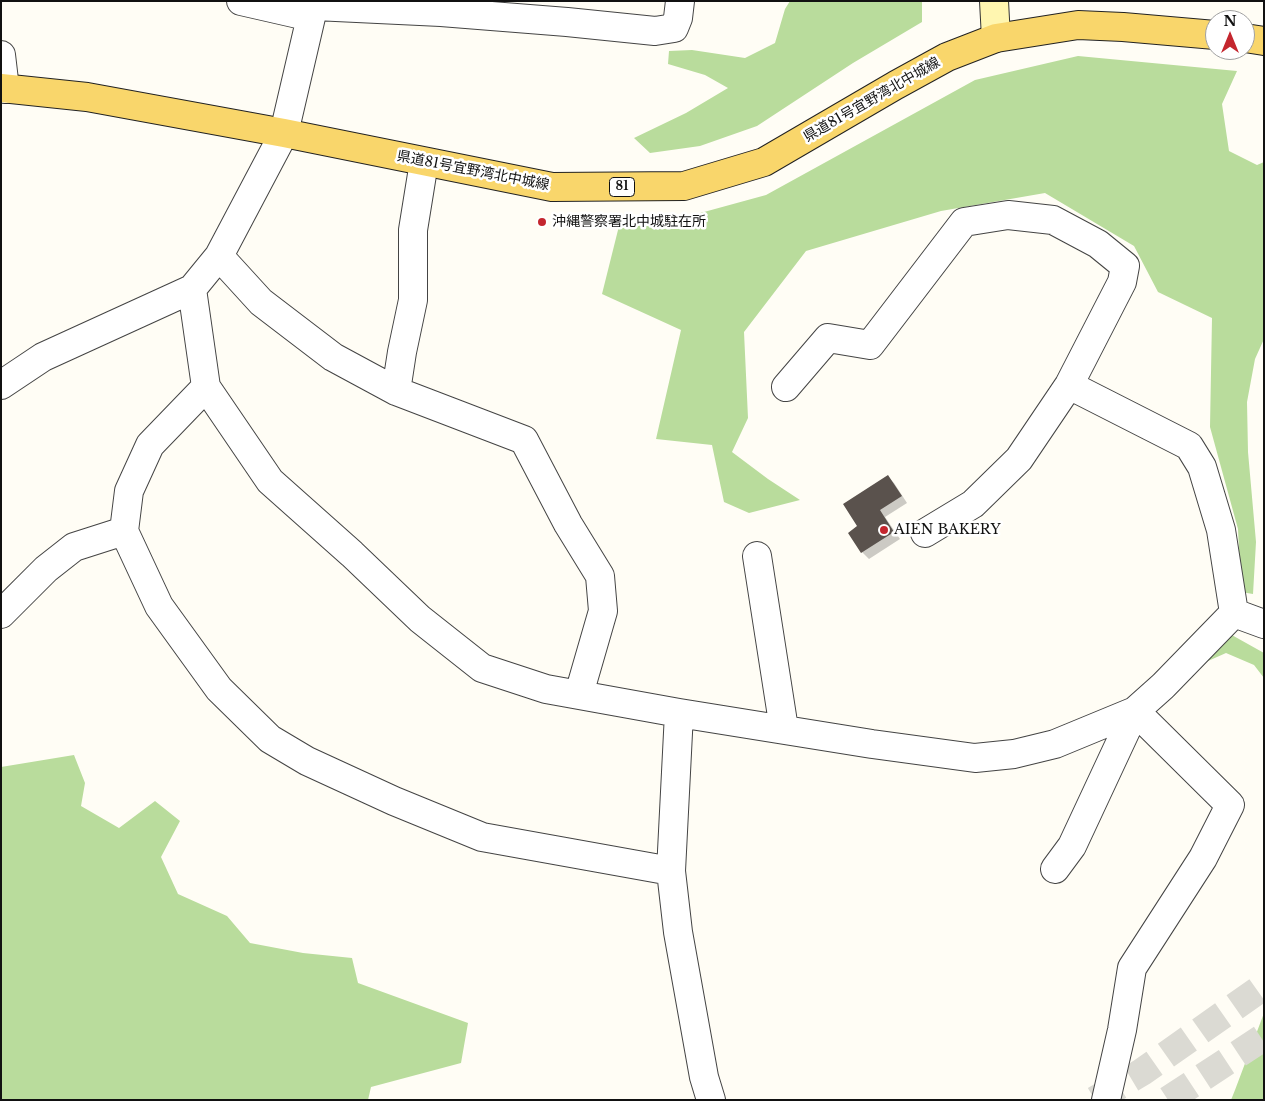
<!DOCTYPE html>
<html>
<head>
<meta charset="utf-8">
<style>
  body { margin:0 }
  #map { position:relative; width:1265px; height:1101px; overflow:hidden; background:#fffdf5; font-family:"Libre Baskerville",serif }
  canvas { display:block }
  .frame { position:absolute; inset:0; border:2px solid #111; pointer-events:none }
  .north { position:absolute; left:1205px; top:10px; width:50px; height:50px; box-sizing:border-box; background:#fff; border:1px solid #a0a0a0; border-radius:50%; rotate:0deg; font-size:14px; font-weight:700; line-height:20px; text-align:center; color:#111 }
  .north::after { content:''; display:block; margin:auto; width:18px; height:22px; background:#c4262e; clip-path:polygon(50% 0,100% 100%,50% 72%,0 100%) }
</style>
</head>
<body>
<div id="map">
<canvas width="1265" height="1101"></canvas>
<div class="frame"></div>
<div class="north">N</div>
</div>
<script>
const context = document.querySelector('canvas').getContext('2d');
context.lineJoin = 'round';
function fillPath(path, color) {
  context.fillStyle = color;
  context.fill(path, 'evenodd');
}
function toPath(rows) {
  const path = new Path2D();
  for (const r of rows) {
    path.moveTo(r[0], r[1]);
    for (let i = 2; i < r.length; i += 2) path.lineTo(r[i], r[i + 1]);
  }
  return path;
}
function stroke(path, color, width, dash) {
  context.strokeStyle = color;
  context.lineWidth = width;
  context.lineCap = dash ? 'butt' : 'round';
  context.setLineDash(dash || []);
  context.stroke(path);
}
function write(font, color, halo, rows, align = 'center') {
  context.font = font + ' "Libre Baskerville","Noto Sans JP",serif';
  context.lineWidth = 5;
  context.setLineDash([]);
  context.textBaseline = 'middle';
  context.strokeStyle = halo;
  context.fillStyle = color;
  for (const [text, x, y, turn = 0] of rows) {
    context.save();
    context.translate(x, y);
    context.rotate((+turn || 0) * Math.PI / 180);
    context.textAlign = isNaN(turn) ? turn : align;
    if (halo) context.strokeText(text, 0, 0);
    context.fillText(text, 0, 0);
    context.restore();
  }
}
const forest = toPath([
  [790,1,922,1,922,22,853,63,757,126,700,146,650,153,634,138,686,113,728,88,705,75,668,64,669,51,692,50,745,58,775,43,785,9],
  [1078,56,1237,71,1222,104,1229,151,1257,165,1264,162,1264,339,1255,359,1247,402,1248,452,1256,542,1253,594,1241,592,1238,529,1210,427,1212,318,1158,292,1134,246,1045,193,941,211,806,251,744,332,748,418,732,452,768,479,800,500,749,513,724,502,712,445,656,439,681,330,602,294,620,222,693,215,766,195,975,80],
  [1230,634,1264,653,1264,678,1254,665,1226,653,1199,665],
  [74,755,85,783,81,806,119,828,155,801,180,821,161,857,178,894,227,916,250,943,303,953,352,958,358,983,468,1023,461,1063,371,1087,368,1100,1,1100,1,767],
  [1264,1013,1264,1100,1231,1100,1235,1090]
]);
const shadow = toPath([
  [887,476,894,483,907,503,885,517,900,539,869,559,862,552,849,533,859,527]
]);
const building = toPath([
  [888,475,902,496,880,510,894,532,861,553,848,533,857,526,843,504]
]);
const primaryTunnel = toPath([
  [1095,1100,1142,1072,1264,986],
  [1168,1100,1264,1037]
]);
const street = toPath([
  [241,1,311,17],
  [315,6,441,12,567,22,655,31,674,28,678,18,680,1],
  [1,55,5,89],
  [219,256,261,302,333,357,396,391,524,440,568,524,600,576,603,611,579,694],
  [192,289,206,387,270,481,352,554,420,619,482,668,546,689,679,713,872,744,975,758,1014,754,1055,744,1135,711,1163,686,1234,613],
  [1,385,43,357,192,289,219,256,284,133,311,17,317,1],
  [1069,385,1189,446,1202,467,1221,530,1234,613],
  [206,387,150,445,129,491,124,531,159,606,219,689,270,739,307,761,394,801,482,837,671,871],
  [786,387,828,338,870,345,964,222,1008,215,1053,220,1098,244,1125,266,1122,282,1069,385,1019,459,973,504,925,533],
  [396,391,402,352,413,300,413,230,424,162],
  [757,556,784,729],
  [1234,613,1264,624],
  [1,614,46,569,74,547,124,531],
  [679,713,671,871,678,932,704,1077,711,1100],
  [1055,869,1072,846,1135,711],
  [1106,1100,1122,1030,1132,968,1203,858,1230,805,1135,711]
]);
const secondary = toPath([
  [994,1,996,38]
]);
const primary = toPath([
  [1245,38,1264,41],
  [1,88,87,97,284,133,552,187,684,186,764,162,896,85,947,57,996,38,1078,25,1123,27,1215,35]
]);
const markers = [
  [542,222,5,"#c4262e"],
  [884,530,5,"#c4262e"]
];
const shields = [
  [622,187,25]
];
const shieldNames = [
  ["81",622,187]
];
const streetNames = [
  ["県道81号宜野湾北中城線",872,100,-30],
  ["県道81号宜野湾北中城線",473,171,11]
];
const poiNames = [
  ["沖縄警察署北中城駐在所",552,222],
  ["AIEN BAKERY",894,530]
];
fillPath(forest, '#b9dc9c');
fillPath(shadow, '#0003');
fillPath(building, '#5a524d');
stroke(primaryTunnel, '#dbdad3', 28, [28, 14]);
stroke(street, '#444', 30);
stroke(secondary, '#333', 30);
stroke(primary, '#222', 30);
stroke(street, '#fff', 28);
stroke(secondary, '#fff6b0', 28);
stroke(primary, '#f9d66b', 28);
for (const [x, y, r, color] of markers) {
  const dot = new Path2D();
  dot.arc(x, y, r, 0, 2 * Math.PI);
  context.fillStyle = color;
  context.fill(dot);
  stroke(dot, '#fff', 2);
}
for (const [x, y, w] of shields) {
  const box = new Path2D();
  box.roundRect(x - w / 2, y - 9.5, w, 19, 4);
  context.fillStyle = '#fff';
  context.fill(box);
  stroke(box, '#111', 1);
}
write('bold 12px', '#111', null, shieldNames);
write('14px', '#111', '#fff', streetNames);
write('14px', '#111', '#fff', poiNames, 'left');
</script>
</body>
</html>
